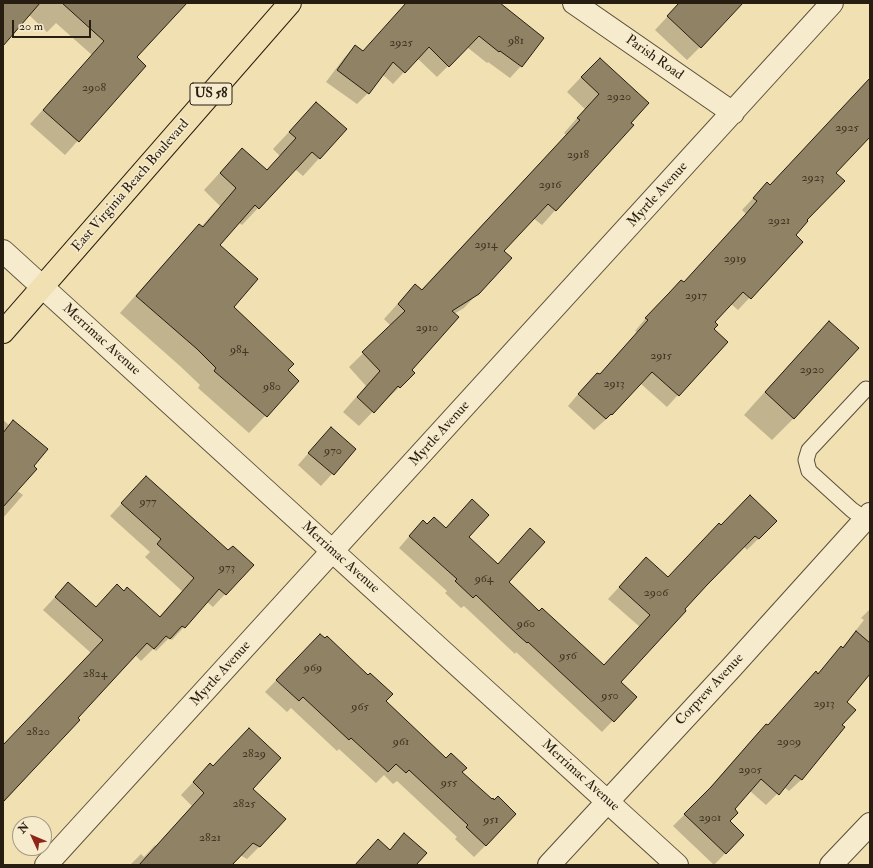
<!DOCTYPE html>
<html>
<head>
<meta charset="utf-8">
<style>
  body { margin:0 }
  #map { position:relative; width:873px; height:868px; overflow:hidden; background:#f1e0b2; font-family:"IM FELL Double Pica",serif }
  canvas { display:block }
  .frame { position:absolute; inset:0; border:4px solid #271d10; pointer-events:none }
  .north { position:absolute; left:12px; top:816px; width:40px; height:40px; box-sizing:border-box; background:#f6ebcd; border:1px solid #a39981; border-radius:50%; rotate:314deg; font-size:11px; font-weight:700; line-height:16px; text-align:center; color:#271d10 }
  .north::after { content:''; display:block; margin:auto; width:14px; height:18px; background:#8f2418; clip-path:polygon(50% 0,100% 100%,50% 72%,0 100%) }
  .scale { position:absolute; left:12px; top:20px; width:79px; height:18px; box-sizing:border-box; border:2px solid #271d10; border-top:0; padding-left:5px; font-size:12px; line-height:14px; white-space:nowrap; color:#271d10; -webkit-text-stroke:3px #f6ebcd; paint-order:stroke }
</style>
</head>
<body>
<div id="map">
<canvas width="873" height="868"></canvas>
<div class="frame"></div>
<div class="north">N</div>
<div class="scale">20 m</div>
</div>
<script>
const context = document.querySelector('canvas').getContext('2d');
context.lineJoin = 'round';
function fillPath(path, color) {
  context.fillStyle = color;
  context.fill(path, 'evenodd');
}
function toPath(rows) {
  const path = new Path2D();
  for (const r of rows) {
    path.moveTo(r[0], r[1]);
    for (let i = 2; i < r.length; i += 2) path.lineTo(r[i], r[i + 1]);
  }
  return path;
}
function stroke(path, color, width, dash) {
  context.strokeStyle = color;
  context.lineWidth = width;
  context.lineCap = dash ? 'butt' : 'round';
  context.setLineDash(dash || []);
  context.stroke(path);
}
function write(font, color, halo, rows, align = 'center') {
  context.font = font + ' "IM FELL Double Pica",serif';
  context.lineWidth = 3;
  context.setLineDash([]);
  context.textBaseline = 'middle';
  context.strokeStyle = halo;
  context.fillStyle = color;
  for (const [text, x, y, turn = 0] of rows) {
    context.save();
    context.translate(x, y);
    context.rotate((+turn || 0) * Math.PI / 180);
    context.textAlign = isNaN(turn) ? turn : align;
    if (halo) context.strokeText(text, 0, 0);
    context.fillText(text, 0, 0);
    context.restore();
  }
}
const shadow = toPath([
  [3,3,182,3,135,58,145,66,65,155,30,124,92,55,56,23,47,32,29,15,3,44],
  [402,3,494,3,543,38,521,66,510,78,488,62,487,63,467,47,437,77,417,58,393,84,382,74,368,93,357,104,326,82,344,58,355,46,363,52,405,5],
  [680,3,727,3,700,47,687,60,655,30],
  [585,73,632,125,542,225,533,218,502,251,478,293,464,308,454,314,411,370,414,373,385,401,384,400,359,426,343,412,366,386,349,367,391,326,384,319,401,300,415,285,421,290,566,135,564,133,585,109,567,92],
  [870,78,870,135,835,174,806,220,795,235,802,242,738,310,731,304,714,322,713,329,726,342,667,407,640,383,611,415,594,430,568,406,586,385,599,375,637,332,635,331,657,305,683,283,735,228,734,227,746,214,742,210,756,195,770,186],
  [316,103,346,129,303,176,295,169,242,225,238,222,218,245,232,307,286,370,298,381,249,433,198,388,200,385,180,366,120,313,183,242,200,226,201,227,220,206,204,190,226,166,242,149,266,171,280,156,273,149],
  [819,334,794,418,772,440,744,415,797,356],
  [3,420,9,425,32,466,16,490,23,495,3,518],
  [320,440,355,449,321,486,298,465],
  [134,490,228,551,252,565,213,607,207,602,172,640,169,638,156,651,153,649,141,661,135,655,77,718,24,778,25,779,3,803,3,746,91,653,43,610,68,583,96,608,124,592,159,617,182,591,145,557,150,552,110,516],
  [472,500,468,537,507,582,539,612,603,666,640,627,608,599,646,558,668,578,721,526,776,521,747,550,743,546,706,584,619,682,635,697,602,732,516,652,515,654,464,606,461,608,445,593,447,591,399,548,412,533,427,525,446,528],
  [870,609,870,673,846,702,841,725,843,727,801,780,789,791,784,787,766,805,750,791,733,810,728,821,743,835,714,865,673,826,700,799,755,736,766,725,767,726,842,648,864,620,861,618],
  [308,647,384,701,461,772,486,845,474,857,455,839,457,837,397,781,393,784,384,775,376,783,339,749,337,751,291,708,287,712,265,692],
  [210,764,252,790,260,846,247,859,240,855,231,865,130,865,141,854,144,857,155,845,156,846,192,806,181,795]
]);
const building = toPath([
  [3,3,40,3,3,46,3,3],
  [62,3,187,3,137,57,146,66,79,142,43,110,104,41,62,3],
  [406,3,500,3,544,38,522,67,500,51,499,52,479,36,449,67,429,47,405,73,393,62,369,94,337,70,355,45,363,51,406,3],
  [679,3,743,3,701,48,667,16,679,3],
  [600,58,649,103,631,123,634,125,556,211,548,204,504,251,512,258,479,294,452,311,459,317,412,370,415,373,400,388,398,386,374,413,357,397,380,371,362,352,405,311,398,304,415,284,422,290,580,120,577,118,599,94,581,77,600,58],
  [870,78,870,137,836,173,845,181,807,220,808,221,796,235,803,242,751,299,743,292,715,322,718,325,714,329,728,342,679,396,652,372,612,415,611,414,606,419,578,394,597,373,600,374,648,320,645,318,669,293,681,280,684,282,745,215,757,201,753,198,767,182,770,185,870,78],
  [316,102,347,129,320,159,312,152,259,209,255,205,220,245,258,279,234,307,294,364,288,370,299,381,267,417,214,371,216,368,197,349,136,296,199,224,203,227,236,188,220,173,242,148,267,170,296,138,289,132,316,102],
  [829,321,859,348,794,419,765,392,829,321],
  [13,420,48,449,34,466,37,469,3,507,3,433,13,420],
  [331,427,356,449,334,475,308,453,331,427],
  [146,476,228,550,233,546,254,565,226,595,219,589,185,628,182,626,170,639,166,636,154,649,147,643,78,718,80,720,3,802,3,745,103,640,55,597,68,582,96,607,117,584,124,591,127,587,160,617,194,578,157,544,161,539,121,503,146,476],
  [750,495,777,521,759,539,755,536,707,585,685,609,686,611,621,682,637,697,614,722,528,642,527,643,519,636,476,595,473,598,455,581,457,579,409,536,423,520,427,524,434,517,446,528,472,499,489,515,469,537,498,564,530,528,545,542,509,582,539,611,542,608,604,665,650,615,619,587,646,557,668,577,719,523,721,525,750,495],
  [856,631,870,643,870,674,847,702,856,710,842,725,845,727,802,780,795,775,779,795,761,779,735,809,738,813,730,821,744,835,726,854,684,814,711,787,766,724,768,725,816,671,818,674,841,646,843,648,856,631],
  [320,634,325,638,327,636,368,675,370,673,393,694,386,701,446,758,451,753,467,768,462,772,492,799,493,798,494,800,498,796,516,814,486,846,466,827,468,825,409,770,406,773,396,764,388,772,351,738,349,740,303,697,299,701,276,680,320,634],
  [249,728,281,758,253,789,286,819,260,847,253,843,232,865,139,865,204,793,193,782,210,763,213,766,249,728],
  [404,833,427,853,416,865,355,865,378,839,390,850,404,833]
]);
const service = toPath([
  [865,519,852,510,809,471,806,460,809,450,866,389]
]);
const minor = toPath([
  [574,3,733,113],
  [3,251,677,865],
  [46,865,832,3],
  [549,865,732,667,870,514],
  [831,865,870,824]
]);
const primary = toPath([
  [3,332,290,3]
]);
const numberNames = [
  ["981",516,41],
  ["2925",401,43],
  ["2908",94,88],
  ["2920",619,97],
  ["2925",847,128],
  ["2918",578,155],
  ["2923",813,178],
  ["2916",550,185],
  ["2921",779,221],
  ["2914",486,245],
  ["2919",735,259],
  ["2917",696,296],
  ["2910",427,328],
  ["984",239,350],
  ["2915",661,356],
  ["2920",812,370],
  ["2913",614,384],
  ["980",272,387],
  ["970",333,451],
  ["977",148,502],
  ["973",227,568],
  ["964",484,579],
  ["2906",656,593],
  ["960",526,624],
  ["956",568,656],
  ["969",313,668],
  ["2824",95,674],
  ["950",610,696],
  ["2913",824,704],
  ["965",360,707],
  ["2820",38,732],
  ["961",401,742],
  ["2909",789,742],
  ["2829",254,754],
  ["2905",750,770],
  ["955",449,783],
  ["2825",244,804],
  ["2901",710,818],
  ["951",491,820],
  ["2821",210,838]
];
const shields = [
  [211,94,42]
];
const shieldNames = [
  ["US 58",211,94]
];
const streetNames = [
  ["Parish Road",654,58,35],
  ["East Virginia Beach Boulevard",131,186,-49],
  ["Myrtle Avenue",658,195,-48],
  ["Merrimac Avenue",101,340,42],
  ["Myrtle Avenue",440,434,-48],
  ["Merrimac Avenue",340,558,42],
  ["Myrtle Avenue",221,674,-48],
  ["Corprew Avenue",710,690,-47],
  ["Merrimac Avenue",580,776,42]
];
fillPath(shadow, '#0003');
fillPath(building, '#908264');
stroke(building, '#271d10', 1);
stroke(service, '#5a4e38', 17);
stroke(minor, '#5a4e38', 24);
stroke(primary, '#271d10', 24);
stroke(service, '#f6ebcd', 15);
stroke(minor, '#f6ebcd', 22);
stroke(primary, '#f1e0b2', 22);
write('12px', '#413625', null, numberNames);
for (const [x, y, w] of shields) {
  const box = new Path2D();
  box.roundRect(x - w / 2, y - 11, w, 22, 3);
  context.fillStyle = '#f6ebcd';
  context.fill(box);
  stroke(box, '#271d10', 1);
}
write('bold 13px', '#271d10', null, shieldNames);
write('14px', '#271d10', '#f6ebcd', streetNames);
</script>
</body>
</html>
